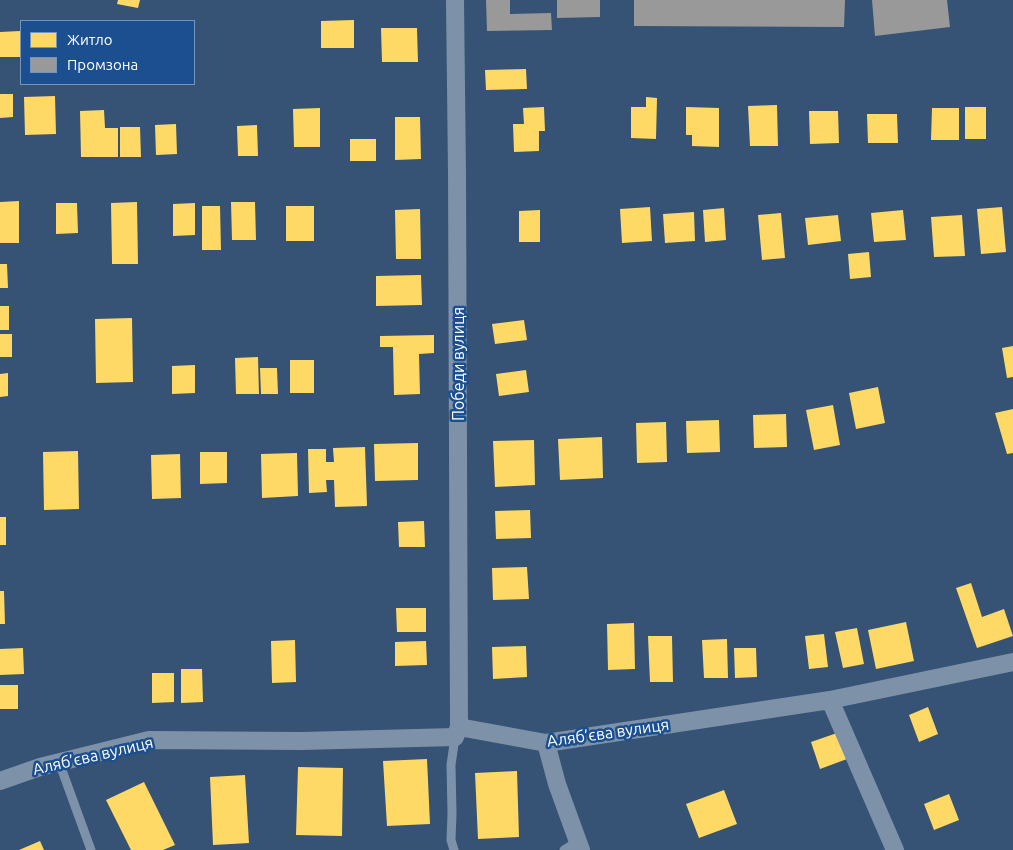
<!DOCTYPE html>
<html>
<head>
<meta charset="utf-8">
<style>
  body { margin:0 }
  #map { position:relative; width:1013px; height:850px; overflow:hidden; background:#365274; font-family:Ubuntu,sans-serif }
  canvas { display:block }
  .legend { position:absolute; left:20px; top:20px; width:175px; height:65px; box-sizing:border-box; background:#1b4f8f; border:1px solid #7695bc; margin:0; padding:6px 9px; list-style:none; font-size:15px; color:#fff }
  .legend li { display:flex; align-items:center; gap:10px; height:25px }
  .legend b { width:25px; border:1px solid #7695bc }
</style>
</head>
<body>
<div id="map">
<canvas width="1013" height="850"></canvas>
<ul class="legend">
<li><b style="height:14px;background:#ffd966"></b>Житло</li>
<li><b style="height:14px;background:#999"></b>Промзона</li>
</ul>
</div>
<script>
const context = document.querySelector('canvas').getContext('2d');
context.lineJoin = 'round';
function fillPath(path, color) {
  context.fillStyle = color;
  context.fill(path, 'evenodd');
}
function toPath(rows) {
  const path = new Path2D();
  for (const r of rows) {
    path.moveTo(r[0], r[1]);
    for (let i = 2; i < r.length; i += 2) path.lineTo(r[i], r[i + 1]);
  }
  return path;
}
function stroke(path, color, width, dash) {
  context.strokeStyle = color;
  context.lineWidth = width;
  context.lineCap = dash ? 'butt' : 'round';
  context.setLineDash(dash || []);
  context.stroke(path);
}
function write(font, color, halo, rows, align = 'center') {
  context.font = font + ' Ubuntu,sans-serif';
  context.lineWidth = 5;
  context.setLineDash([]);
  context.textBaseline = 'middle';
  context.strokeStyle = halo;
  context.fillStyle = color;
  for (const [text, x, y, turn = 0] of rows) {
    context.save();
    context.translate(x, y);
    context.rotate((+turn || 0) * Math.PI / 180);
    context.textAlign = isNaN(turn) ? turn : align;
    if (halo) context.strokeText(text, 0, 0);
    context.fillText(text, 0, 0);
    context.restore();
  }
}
const homes = toPath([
  [118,0,140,0,138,8,117,4],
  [354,20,354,48,321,48,321,21],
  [381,28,417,28,418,62,382,62],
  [20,31,20,57,0,57,0,32],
  [526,69,527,89,486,90,485,70],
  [0,94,13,94,13,117,0,118],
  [55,96,56,134,25,135,24,97],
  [646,97,657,98,656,139,631,138,631,107,646,107],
  [777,105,778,146,750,146,748,106],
  [544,107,545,131,539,131,539,151,514,152,513,124,524,124,523,108],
  [686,107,719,108,719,147,692,146,692,135,686,135],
  [965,107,986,107,986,139,965,139],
  [320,108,320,147,294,147,293,109],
  [932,108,959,108,959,140,931,140],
  [104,110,105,128,118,128,118,157,81,157,80,111],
  [809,111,838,111,839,143,810,144],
  [867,114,897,114,898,143,868,143],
  [395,117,420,117,421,159,395,160],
  [176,124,177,154,156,155,155,125],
  [257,125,258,156,238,156,237,126],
  [120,127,140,127,141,157,120,157],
  [350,139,376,139,376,161,350,161],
  [19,201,19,243,0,243,0,202],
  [137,202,138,264,112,264,111,203],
  [231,202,255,202,256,240,232,240],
  [56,203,77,203,78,233,56,234],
  [195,203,195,235,173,236,173,204],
  [202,206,220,206,221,250,202,250],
  [286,206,314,206,314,241,286,241],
  [650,207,652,241,622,243,620,209],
  [1002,207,1006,252,981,254,977,209],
  [724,208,726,240,705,242,703,210],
  [420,209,421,259,396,259,395,210],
  [540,210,540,242,519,242,519,211],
  [903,210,906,240,874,242,871,213],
  [694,212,695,241,665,243,663,214],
  [781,213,785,258,762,260,758,215],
  [838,215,841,241,808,245,805,218],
  [962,215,965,256,934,257,931,217],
  [869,252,871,277,850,279,848,254],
  [0,264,7,264,8,288,0,288],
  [421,275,422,305,376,306,376,276],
  [0,306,9,306,9,330,0,330],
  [132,318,133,382,96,383,95,319],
  [524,320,527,340,495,344,492,324],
  [0,334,12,334,12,357,0,357],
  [434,335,434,353,419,354,420,394,394,395,393,347,380,347,380,336],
  [1013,346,1013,377,1007,378,1002,348],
  [258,357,259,394,236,394,235,358],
  [290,360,314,360,314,393,290,393],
  [195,365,195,393,172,394,172,366],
  [260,368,277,368,278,394,261,394],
  [526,370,529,392,499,396,496,374],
  [8,373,8,396,0,397,0,374],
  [878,387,885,423,856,429,849,393],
  [833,405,840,445,814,450,806,410],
  [1013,409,1013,453,1007,454,995,413],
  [786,414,787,447,754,448,753,415],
  [719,420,720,452,687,453,686,421],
  [666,422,667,462,637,463,636,423],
  [602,437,603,478,560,480,558,439],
  [534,440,535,485,495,487,493,441],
  [418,443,418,480,375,481,374,444],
  [365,447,367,506,335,507,334,480,326,480,327,492,309,493,308,449,326,449,326,462,334,462,333,448],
  [78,451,79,509,44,510,43,452],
  [200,452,227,452,227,483,200,484],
  [297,453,298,496,262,498,261,454],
  [180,454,181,498,152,499,151,455],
  [530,510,531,538,496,539,495,511],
  [0,517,6,517,6,545,0,545],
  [424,521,425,547,399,547,398,522],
  [527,567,529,599,493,600,492,568],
  [971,583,982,617,1004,609,1013,636,977,648,956,588],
  [0,591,4,591,5,624,0,624],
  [396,608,426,608,426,632,397,632],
  [906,622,914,661,876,669,868,630],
  [634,623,635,669,608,670,607,624],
  [857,628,864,664,843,668,835,632],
  [824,634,828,667,809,669,805,636],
  [648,636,672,636,673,682,650,682],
  [727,639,728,678,704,678,702,640],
  [295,640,296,682,272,683,271,641],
  [426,641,427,665,395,666,395,642],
  [526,646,527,677,493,679,492,647],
  [23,648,24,674,0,675,0,649],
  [734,648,756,648,757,677,735,678],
  [181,669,202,669,203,702,181,703],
  [152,673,174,673,174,702,152,703],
  [0,685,18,685,18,709,0,709],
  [928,707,938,734,919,742,909,715],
  [837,733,847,759,820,769,811,742],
  [427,759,430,824,387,826,383,761],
  [298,767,343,768,342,836,296,835],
  [517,771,519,837,478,839,475,773],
  [245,775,249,843,213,845,210,777],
  [144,782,175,845,163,850,131,850,106,800],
  [724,790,737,824,699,838,686,804],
  [949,794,959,820,934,830,924,804],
  [40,841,44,850,19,850]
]);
const industry = toPath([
  [486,0,510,0,510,14,551,13,552,30,487,31],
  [557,0,600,0,600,17,557,18],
  [634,0,845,0,844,27,634,26],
  [872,0,947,0,950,27,875,36]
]);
const service = toPath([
  [59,762,91,850],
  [454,850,451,840,452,814,451,765,455,737],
  [564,850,578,841]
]);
const minor = toPath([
  [455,0,457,173,459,727],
  [830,700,895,850],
  [546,743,557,784,581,850],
  [0,781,40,767,149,740,302,741,455,737,459,727,546,743,830,700,1013,662]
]);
const streetNames = [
  ["Победи вулиця",459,364,-90],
  ["Аляб’єва вулиця",608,733,-8],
  ["Аляб’єва вулиця",93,756,-13]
];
fillPath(homes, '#ffd966');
fillPath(industry, '#999');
stroke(service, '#7d92a8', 9);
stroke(minor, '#7d92a8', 18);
write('16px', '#fff', '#1b4f8f', streetNames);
</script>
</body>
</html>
